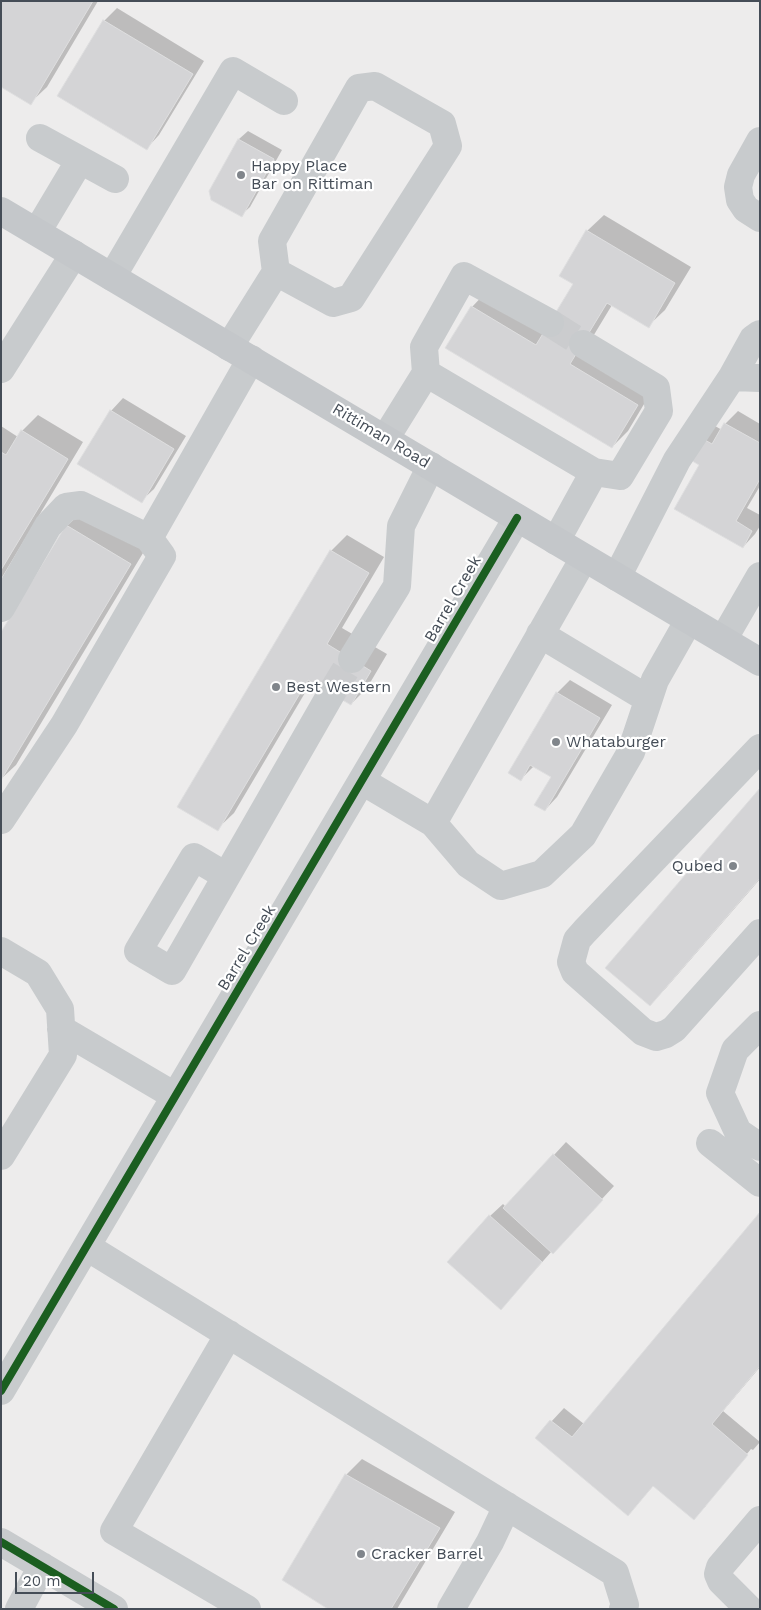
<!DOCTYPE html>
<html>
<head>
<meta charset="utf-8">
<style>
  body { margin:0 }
  #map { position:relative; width:761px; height:1610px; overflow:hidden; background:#edecec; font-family:"Work Sans",sans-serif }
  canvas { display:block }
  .frame { position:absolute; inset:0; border:2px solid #454d57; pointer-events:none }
  .scale { position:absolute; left:15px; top:1572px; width:79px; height:22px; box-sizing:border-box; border:2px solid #454d57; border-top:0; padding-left:6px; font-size:15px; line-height:18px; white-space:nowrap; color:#454d57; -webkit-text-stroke:4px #fff; paint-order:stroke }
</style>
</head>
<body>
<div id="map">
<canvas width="761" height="1610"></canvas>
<div class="frame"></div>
<div class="scale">20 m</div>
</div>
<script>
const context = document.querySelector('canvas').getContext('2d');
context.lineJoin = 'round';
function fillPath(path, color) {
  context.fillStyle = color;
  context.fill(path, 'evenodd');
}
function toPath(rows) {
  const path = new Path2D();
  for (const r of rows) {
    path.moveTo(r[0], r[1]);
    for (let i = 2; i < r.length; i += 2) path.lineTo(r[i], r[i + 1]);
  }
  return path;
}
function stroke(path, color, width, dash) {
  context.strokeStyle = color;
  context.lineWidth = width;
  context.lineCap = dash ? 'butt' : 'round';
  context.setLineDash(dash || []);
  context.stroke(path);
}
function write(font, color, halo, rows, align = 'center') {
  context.font = font + ' "Work Sans",sans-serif';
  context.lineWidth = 4.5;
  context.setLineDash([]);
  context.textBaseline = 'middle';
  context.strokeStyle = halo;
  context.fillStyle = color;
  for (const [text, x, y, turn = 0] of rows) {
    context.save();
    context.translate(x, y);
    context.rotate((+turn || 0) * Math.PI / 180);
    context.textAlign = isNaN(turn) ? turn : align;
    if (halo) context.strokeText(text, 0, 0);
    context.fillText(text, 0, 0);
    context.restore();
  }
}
const shadow = toPath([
  [1,1,98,1,47,87,30,103],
  [117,8,204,61,159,135,147,148,59,95,104,21],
  [248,131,282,150,250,207,241,215,210,191,239,139],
  [604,215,691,267,665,310,648,326,612,305,586,348,653,389,628,431,612,447,472,307,488,290,549,327,575,284,587,231],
  [123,398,186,436,154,489,141,501,111,411],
  [738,411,760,424,760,486,747,508,760,515,760,526,755,534,743,547,701,465,710,423,722,430,725,424],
  [38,415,83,442,1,579,1,426,18,437,22,431],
  [83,510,146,548,16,765,1,779,67,526],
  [347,535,384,557,342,628,387,654,367,688,351,704,312,681,234,813,217,829,331,551],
  [570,680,612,705,557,797,545,810,553,777,534,766,521,779,557,693],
  [760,789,760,879,666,988,650,1005],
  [566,1142,614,1186,565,1239,552,1251,513,1295,490,1216,503,1204,506,1207],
  [760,1214,760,1367,723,1411,760,1442,753,1450,751,1449,704,1506,706,1506,694,1518,654,1485,628,1514,536,1438,564,1408,584,1424],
  [362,1459,455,1512,397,1609,330,1609,346,1475]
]);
const building = toPath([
  [1,1,93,1,31,105,1,87,1,1],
  [103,20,193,74,147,150,57,96,103,20],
  [238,139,274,159,242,217,211,200,209,191,238,139],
  [586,230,675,283,649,328,607,303,570,364,638,405,612,448,445,348,471,306,536,345,573,284,559,276,586,230],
  [110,410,174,449,142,503,77,464,110,410],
  [724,423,760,443,760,479,736,521,752,531,743,548,674,509,699,465,684,456,696,435,712,444,724,423],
  [21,430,68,459,1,570,1,452,6,455,21,430],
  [66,525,131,564,1,780,1,632,66,525],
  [330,550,369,573,327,644,371,671,351,705,308,680,218,831,177,807,330,550],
  [556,692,600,718,545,811,534,805,551,777,530,765,521,781,508,773,556,692],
  [760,788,760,878,650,1006,605,968,760,788],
  [553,1154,603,1200,553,1254,503,1208,553,1154],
  [760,1212,760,1366,712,1424,748,1455,694,1520,653,1486,628,1516,535,1438,550,1420,572,1437,760,1212],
  [489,1215,542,1262,501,1310,447,1262,489,1215],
  [345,1474,440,1528,391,1609,328,1609,282,1580,345,1474]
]);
const minorTunnel = toPath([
  [550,323,583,344],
  [331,694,352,659]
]);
const minor = toPath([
  [40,138,115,179],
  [760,141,741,175,738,187,740,200,746,209,760,218],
  [37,232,80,160],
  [112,277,233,71,284,101],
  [583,344,656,388,659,411,620,476,594,472],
  [229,347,276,272,272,241,359,88,375,86,442,124,448,146,351,298,333,303,276,272],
  [1,369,74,254],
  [426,373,424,347,464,276,550,323],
  [732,377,753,339,760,334],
  [385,439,426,373,594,472,556,541],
  [149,538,251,359],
  [617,577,677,460,732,377,760,378],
  [1,608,48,526,66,507,81,505,149,538,162,556,64,725,1,820],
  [540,634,648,699],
  [723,640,760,576],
  [352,659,397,586,401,526,431,466],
  [760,748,585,931,577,940,571,962,575,972,643,1032,656,1037,666,1034,674,1029,760,933],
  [362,781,433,823,468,864,501,886,542,874,583,835,631,752,655,680,689,620],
  [433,823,584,558],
  [226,876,194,857,138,951,172,971,331,694],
  [1,951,38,973,60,1009,63,1055,1,1156],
  [760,1025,735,1050,720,1093,738,1132,760,1147],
  [61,1029,175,1096],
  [710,1143,760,1183],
  [87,1247,615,1573,625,1605,623,1609],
  [229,1334,114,1531,247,1609],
  [1,1391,517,518],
  [1,1542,114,1609],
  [19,1609,42,1566],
  [451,1609,490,1542,507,1506],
  [749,1609,721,1581,718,1574,720,1567,760,1520]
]);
const major = toPath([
  [1,211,760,662]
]);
const cycleway = toPath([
  [1,1391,517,518],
  [1,1542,114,1609]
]);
const markers = [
  [241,175,5,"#80858b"],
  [276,687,5,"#80858b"],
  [556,742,5,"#80858b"],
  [733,866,5,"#80858b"],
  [361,1554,5,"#80858b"]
];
const poiNames = [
  ["Happy Place",251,166],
  ["Bar on Rittiman",251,184],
  ["Best Western",286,687],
  ["Whataburger",566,742],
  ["Qubed",723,866,"right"],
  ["Cracker Barrel",371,1554]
];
const streetNames = [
  ["Rittiman Road",381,436,31],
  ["Barrel Creek",453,599,-60],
  ["Barrel Creek",247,948,-59]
];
fillPath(shadow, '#0003');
fillPath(building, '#d4d4d6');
stroke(building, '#dededf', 1);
stroke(minorTunnel, '#cbccce', 28, [28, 14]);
stroke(minor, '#c8cbcd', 28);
stroke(major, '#c4c7ca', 28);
stroke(cycleway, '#1b5e20', 8);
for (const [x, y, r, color] of markers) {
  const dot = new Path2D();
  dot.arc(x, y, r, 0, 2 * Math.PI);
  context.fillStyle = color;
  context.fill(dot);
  stroke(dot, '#fff', 2);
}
write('16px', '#454d57', '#fff', poiNames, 'left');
write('16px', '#454d57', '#fff', streetNames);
</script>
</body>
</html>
